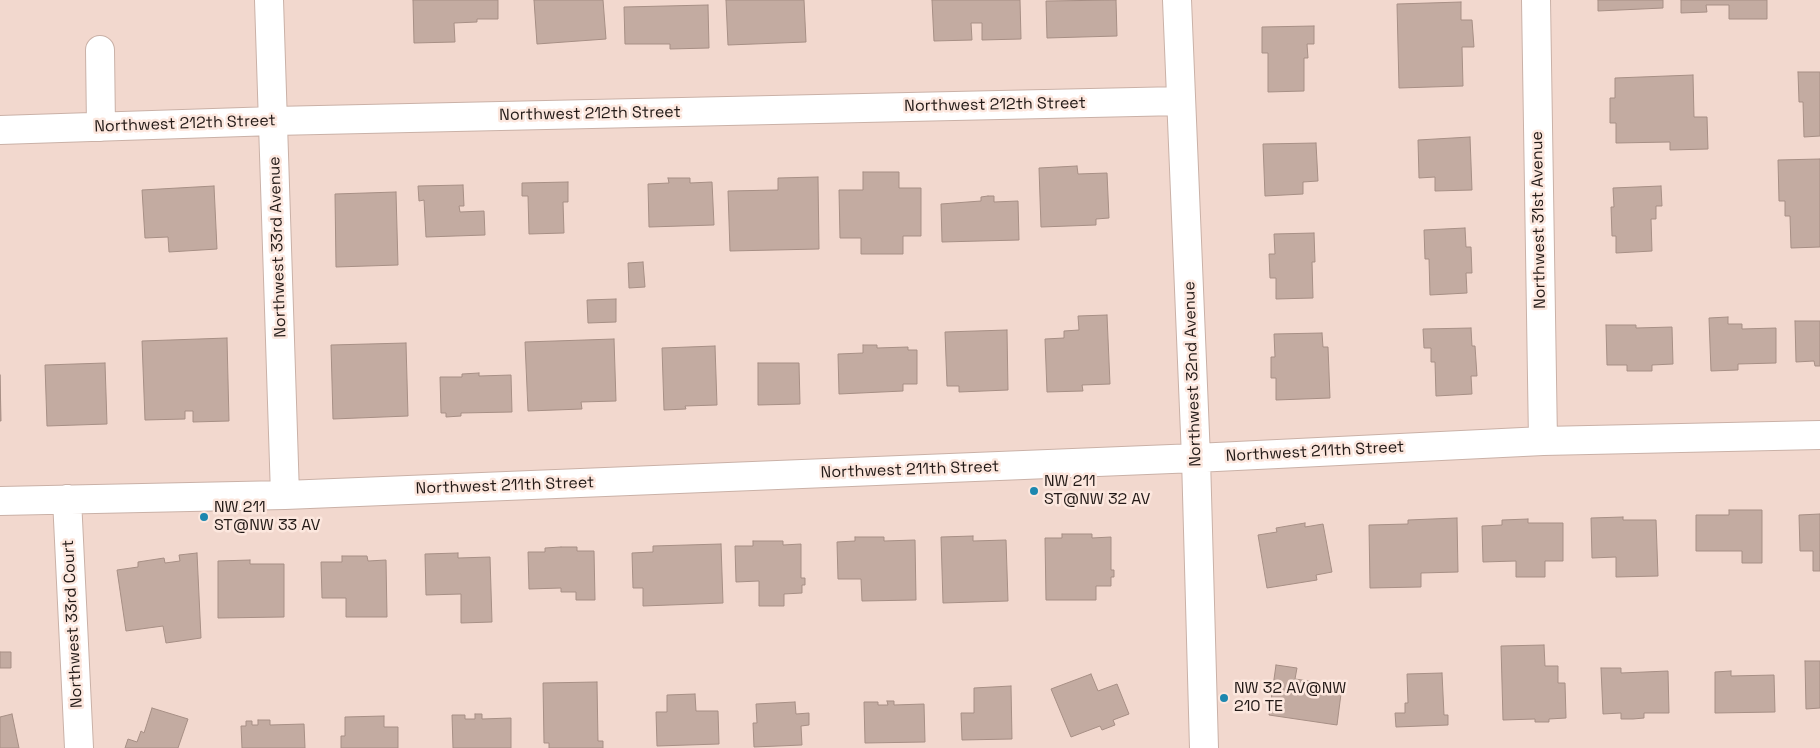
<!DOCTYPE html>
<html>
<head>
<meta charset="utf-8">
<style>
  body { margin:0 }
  canvas { display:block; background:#f2d8ce }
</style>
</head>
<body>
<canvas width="1820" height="748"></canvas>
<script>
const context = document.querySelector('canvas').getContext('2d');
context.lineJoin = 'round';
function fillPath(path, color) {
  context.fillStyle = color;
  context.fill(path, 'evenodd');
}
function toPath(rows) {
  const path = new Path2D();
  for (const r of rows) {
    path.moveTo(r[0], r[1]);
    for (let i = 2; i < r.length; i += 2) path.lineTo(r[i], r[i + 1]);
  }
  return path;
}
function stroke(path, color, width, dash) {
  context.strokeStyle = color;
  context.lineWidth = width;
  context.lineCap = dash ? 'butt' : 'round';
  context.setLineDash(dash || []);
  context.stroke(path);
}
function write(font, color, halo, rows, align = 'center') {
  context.font = font + ' "Space Grotesk",sans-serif';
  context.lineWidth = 5;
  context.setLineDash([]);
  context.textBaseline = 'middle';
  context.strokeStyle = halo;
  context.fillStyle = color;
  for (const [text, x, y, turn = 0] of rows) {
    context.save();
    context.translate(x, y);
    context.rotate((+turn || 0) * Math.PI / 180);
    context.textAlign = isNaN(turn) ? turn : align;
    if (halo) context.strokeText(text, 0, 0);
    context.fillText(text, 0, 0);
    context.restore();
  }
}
const building = toPath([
  [413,0,498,0,498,19,477,19,477,22,454,23,455,42,414,43,413,0],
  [534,0,603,0,606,39,537,44,534,0],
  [726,0,804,0,806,42,728,45,726,0],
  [932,0,1020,0,1021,39,982,40,982,23,971,23,972,40,934,41,932,0],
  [1116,0,1117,36,1047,38,1046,1,1116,0],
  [1598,0,1663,0,1663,8,1598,11,1598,0],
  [1681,0,1767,0,1767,19,1729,19,1729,5,1706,5,1707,12,1681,13,1681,0],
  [1461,2,1461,20,1472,20,1474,47,1462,47,1463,86,1399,88,1397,4,1461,2],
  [708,5,709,48,670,49,670,44,625,44,624,7,708,5],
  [1314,26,1314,44,1307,44,1308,58,1304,58,1304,91,1268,92,1268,53,1262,53,1262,27,1314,26],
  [1798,72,1820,72,1820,136,1804,137,1803,102,1799,102,1798,72],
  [1693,75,1694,117,1707,117,1708,149,1670,150,1670,142,1616,143,1616,123,1610,123,1610,98,1615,98,1615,78,1693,75],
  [1470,137,1472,190,1435,191,1435,177,1419,178,1418,140,1470,137],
  [1316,143,1318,181,1303,182,1303,194,1265,196,1263,144,1316,143],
  [1820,159,1820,247,1791,248,1790,216,1785,216,1785,201,1779,201,1778,160,1820,159],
  [1077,166,1078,174,1107,173,1109,218,1096,219,1096,225,1041,227,1039,168,1077,166],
  [863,172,899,172,899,188,921,188,921,236,903,236,903,254,861,254,861,238,840,238,839,190,863,190,863,172],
  [818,177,819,249,730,251,728,191,778,190,778,178,818,177],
  [668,178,690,178,690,183,712,182,714,225,649,227,648,184,669,183,668,178],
  [568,182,568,202,563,202,564,233,529,234,528,196,522,196,522,183,568,182],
  [463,185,464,206,459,206,460,212,484,211,485,235,426,237,424,200,419,201,418,186,463,185],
  [214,186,217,249,169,252,168,237,145,238,142,190,214,186],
  [1661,186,1662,206,1656,206,1656,219,1651,219,1652,251,1616,253,1616,236,1612,236,1611,207,1614,207,1613,188,1661,186],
  [396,192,398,265,336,267,335,194,396,192],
  [988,196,994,196,994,202,1018,201,1019,240,942,242,941,204,981,201,981,197,988,196],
  [1465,228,1466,247,1471,247,1472,273,1466,273,1467,293,1430,295,1429,259,1425,259,1424,230,1465,228],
  [1314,233,1315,262,1312,262,1313,298,1276,299,1276,278,1270,278,1269,254,1275,254,1274,234,1314,233],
  [643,262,645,287,629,288,628,263,643,262],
  [616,299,616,322,588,323,587,300,616,299],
  [1107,315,1110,384,1082,385,1083,391,1047,392,1045,339,1064,338,1064,331,1079,330,1078,316,1107,315],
  [1728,317,1728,324,1742,324,1742,329,1776,328,1776,363,1738,364,1738,370,1711,371,1709,318,1728,317],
  [1795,321,1820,321,1820,366,1815,366,1814,361,1796,362,1795,321],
  [1606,325,1636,325,1636,328,1672,327,1673,364,1652,365,1652,371,1627,371,1627,365,1607,365,1606,325],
  [1471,328,1472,346,1475,346,1477,376,1471,376,1472,394,1436,396,1435,362,1431,362,1431,348,1424,348,1423,329,1471,328],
  [1007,330,1008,390,959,392,959,386,947,386,945,332,1007,330],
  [1322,333,1323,347,1328,347,1330,398,1276,400,1276,378,1271,378,1271,357,1275,357,1274,334,1322,333],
  [227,338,229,421,193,422,193,411,185,411,185,419,145,420,142,341,227,338],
  [614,339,616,401,581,402,582,409,528,411,525,342,614,339],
  [406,343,408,416,333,419,331,345,406,343],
  [863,345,877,345,877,348,908,347,908,350,917,350,917,384,903,384,903,391,839,394,838,354,863,353,863,345],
  [715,346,717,405,685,406,686,409,664,410,662,348,715,346],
  [105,363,107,424,47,426,45,365,105,363],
  [758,363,799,363,800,404,758,405,758,363],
  [479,373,479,376,511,375,512,412,461,413,461,416,446,417,446,413,441,413,440,377,462,377,462,374,479,373],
  [0,375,1,421,0,421,0,375],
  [1729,510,1762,510,1762,563,1742,563,1742,551,1696,551,1696,515,1729,515,1729,510],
  [1820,514,1820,571,1813,571,1813,551,1800,551,1799,515,1820,514],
  [1623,517,1623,520,1656,520,1658,576,1616,577,1616,557,1592,558,1591,518,1623,517],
  [1457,518,1458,572,1421,573,1421,587,1370,588,1369,525,1408,524,1408,520,1457,518],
  [1528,519,1528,523,1563,523,1563,561,1545,561,1545,577,1516,577,1516,561,1483,562,1482,526,1502,525,1502,520,1528,519],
  [1305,523,1305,527,1323,524,1332,572,1316,575,1317,580,1267,588,1258,535,1277,532,1276,528,1305,523],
  [1062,534,1092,534,1092,538,1111,537,1111,570,1114,570,1114,577,1111,577,1111,586,1096,586,1096,600,1046,600,1045,538,1062,538,1062,534],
  [973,536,973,541,1006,540,1008,601,943,603,941,537,973,536],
  [855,537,884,537,884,541,915,540,916,600,862,601,861,579,838,579,837,542,855,541,855,537],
  [753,541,783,541,783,545,801,544,801,578,805,578,805,585,802,585,802,593,784,594,784,606,759,606,759,581,736,582,735,546,753,546,753,541],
  [721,544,723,603,643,606,643,588,633,588,632,553,653,552,653,546,721,544],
  [561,547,577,547,577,551,594,551,595,600,576,600,576,592,561,592,561,588,529,589,528,552,545,552,545,548,561,547],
  [197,553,201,638,166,643,163,626,126,631,117,570,138,567,138,562,164,558,165,563,180,561,179,555,197,553],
  [458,553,458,558,490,557,492,622,461,623,461,594,426,595,425,554,458,553],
  [342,556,367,556,368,561,386,560,387,617,346,617,346,598,322,598,321,562,342,562,342,556],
  [250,560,250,564,284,564,284,617,218,618,218,561,250,560],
  [1544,645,1545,666,1558,666,1558,683,1565,683,1566,718,1549,719,1549,722,1535,722,1535,719,1503,720,1501,646,1544,645],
  [0,652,11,652,11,668,0,668,0,652],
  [1805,661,1820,661,1820,708,1806,709,1805,661],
  [1276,665,1297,668,1295,679,1342,686,1337,725,1269,715,1276,665],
  [1601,668,1621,668,1621,673,1668,671,1669,713,1644,713,1644,718,1633,719,1621,719,1621,713,1603,714,1601,668],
  [1731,671,1731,676,1774,675,1775,712,1715,713,1715,672,1731,671],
  [1442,673,1444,715,1448,715,1448,725,1396,727,1395,713,1405,713,1405,703,1408,703,1407,674,1442,673],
  [1091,674,1098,691,1117,684,1129,714,1113,720,1115,725,1102,730,1100,726,1071,737,1051,689,1091,674],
  [597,682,598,741,603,741,603,748,549,748,549,743,544,743,543,683,597,682],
  [1011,686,1012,739,962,740,961,713,974,713,974,688,1011,686],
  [695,694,696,711,718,711,719,744,657,746,656,712,667,712,667,695,695,694],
  [887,701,894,701,894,705,924,704,925,742,865,743,864,702,878,702,878,705,888,705,887,701],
  [795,702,796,714,809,713,809,725,801,726,802,745,754,747,753,723,757,723,756,704,795,702],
  [152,708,188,719,178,748,125,748,128,739,137,742,141,731,144,733,152,708],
  [12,714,19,748,0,748,0,717,12,714],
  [475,714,482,714,482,719,511,718,511,748,453,748,452,715,465,715,465,719,475,719,475,714],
  [384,716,384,727,398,727,398,748,341,748,341,736,345,736,345,717,384,716],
  [258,720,270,720,270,725,304,724,305,748,242,748,241,726,246,726,246,721,252,721,252,725,258,725,258,720]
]);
const minor = toPath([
  [269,0,285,495],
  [1177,0,1196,458,1204,748],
  [1536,0,1543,441],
  [100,50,101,127],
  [0,130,274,121,1181,101],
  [67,499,79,748],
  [0,501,285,495,1196,458,1543,441,1820,435]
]);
const markers = [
  [1034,491,5,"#1d87af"],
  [204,517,5,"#1d87af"],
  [1224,698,5,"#1d87af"]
];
const streetNames = [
  ["Northwest 212th Street",995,105,-1],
  ["Northwest 212th Street",590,114,-1],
  ["Northwest 212th Street",185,124,-2],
  ["Northwest 31st Avenue",1539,220,-91],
  ["Northwest 33rd Avenue",278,247,-92],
  ["Northwest 32nd Avenue",1193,374,-92],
  ["Northwest 211th Street",1315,452,-3],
  ["Northwest 211th Street",910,470,-2],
  ["Northwest 211th Street",505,486,-2],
  ["Northwest 33rd Court",73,624,-93]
];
const poiNames = [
  ["NW 211",1044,482],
  ["ST@NW 32 AV",1044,500],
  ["NW 211",214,508],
  ["ST@NW 33 AV",214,526],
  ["NW 32 AV@NW",1234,689],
  ["210 TE",1234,707]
];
fillPath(building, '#c3aba1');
stroke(building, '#a78f85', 1);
stroke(minor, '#cab1a7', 30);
stroke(minor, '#fff', 28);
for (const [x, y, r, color] of markers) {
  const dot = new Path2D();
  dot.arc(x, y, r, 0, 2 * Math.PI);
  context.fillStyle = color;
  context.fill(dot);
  stroke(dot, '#fce7de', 2);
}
write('16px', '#231a17', '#fce7de', streetNames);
write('16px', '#231a17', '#fce7de', poiNames, 'left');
</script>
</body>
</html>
